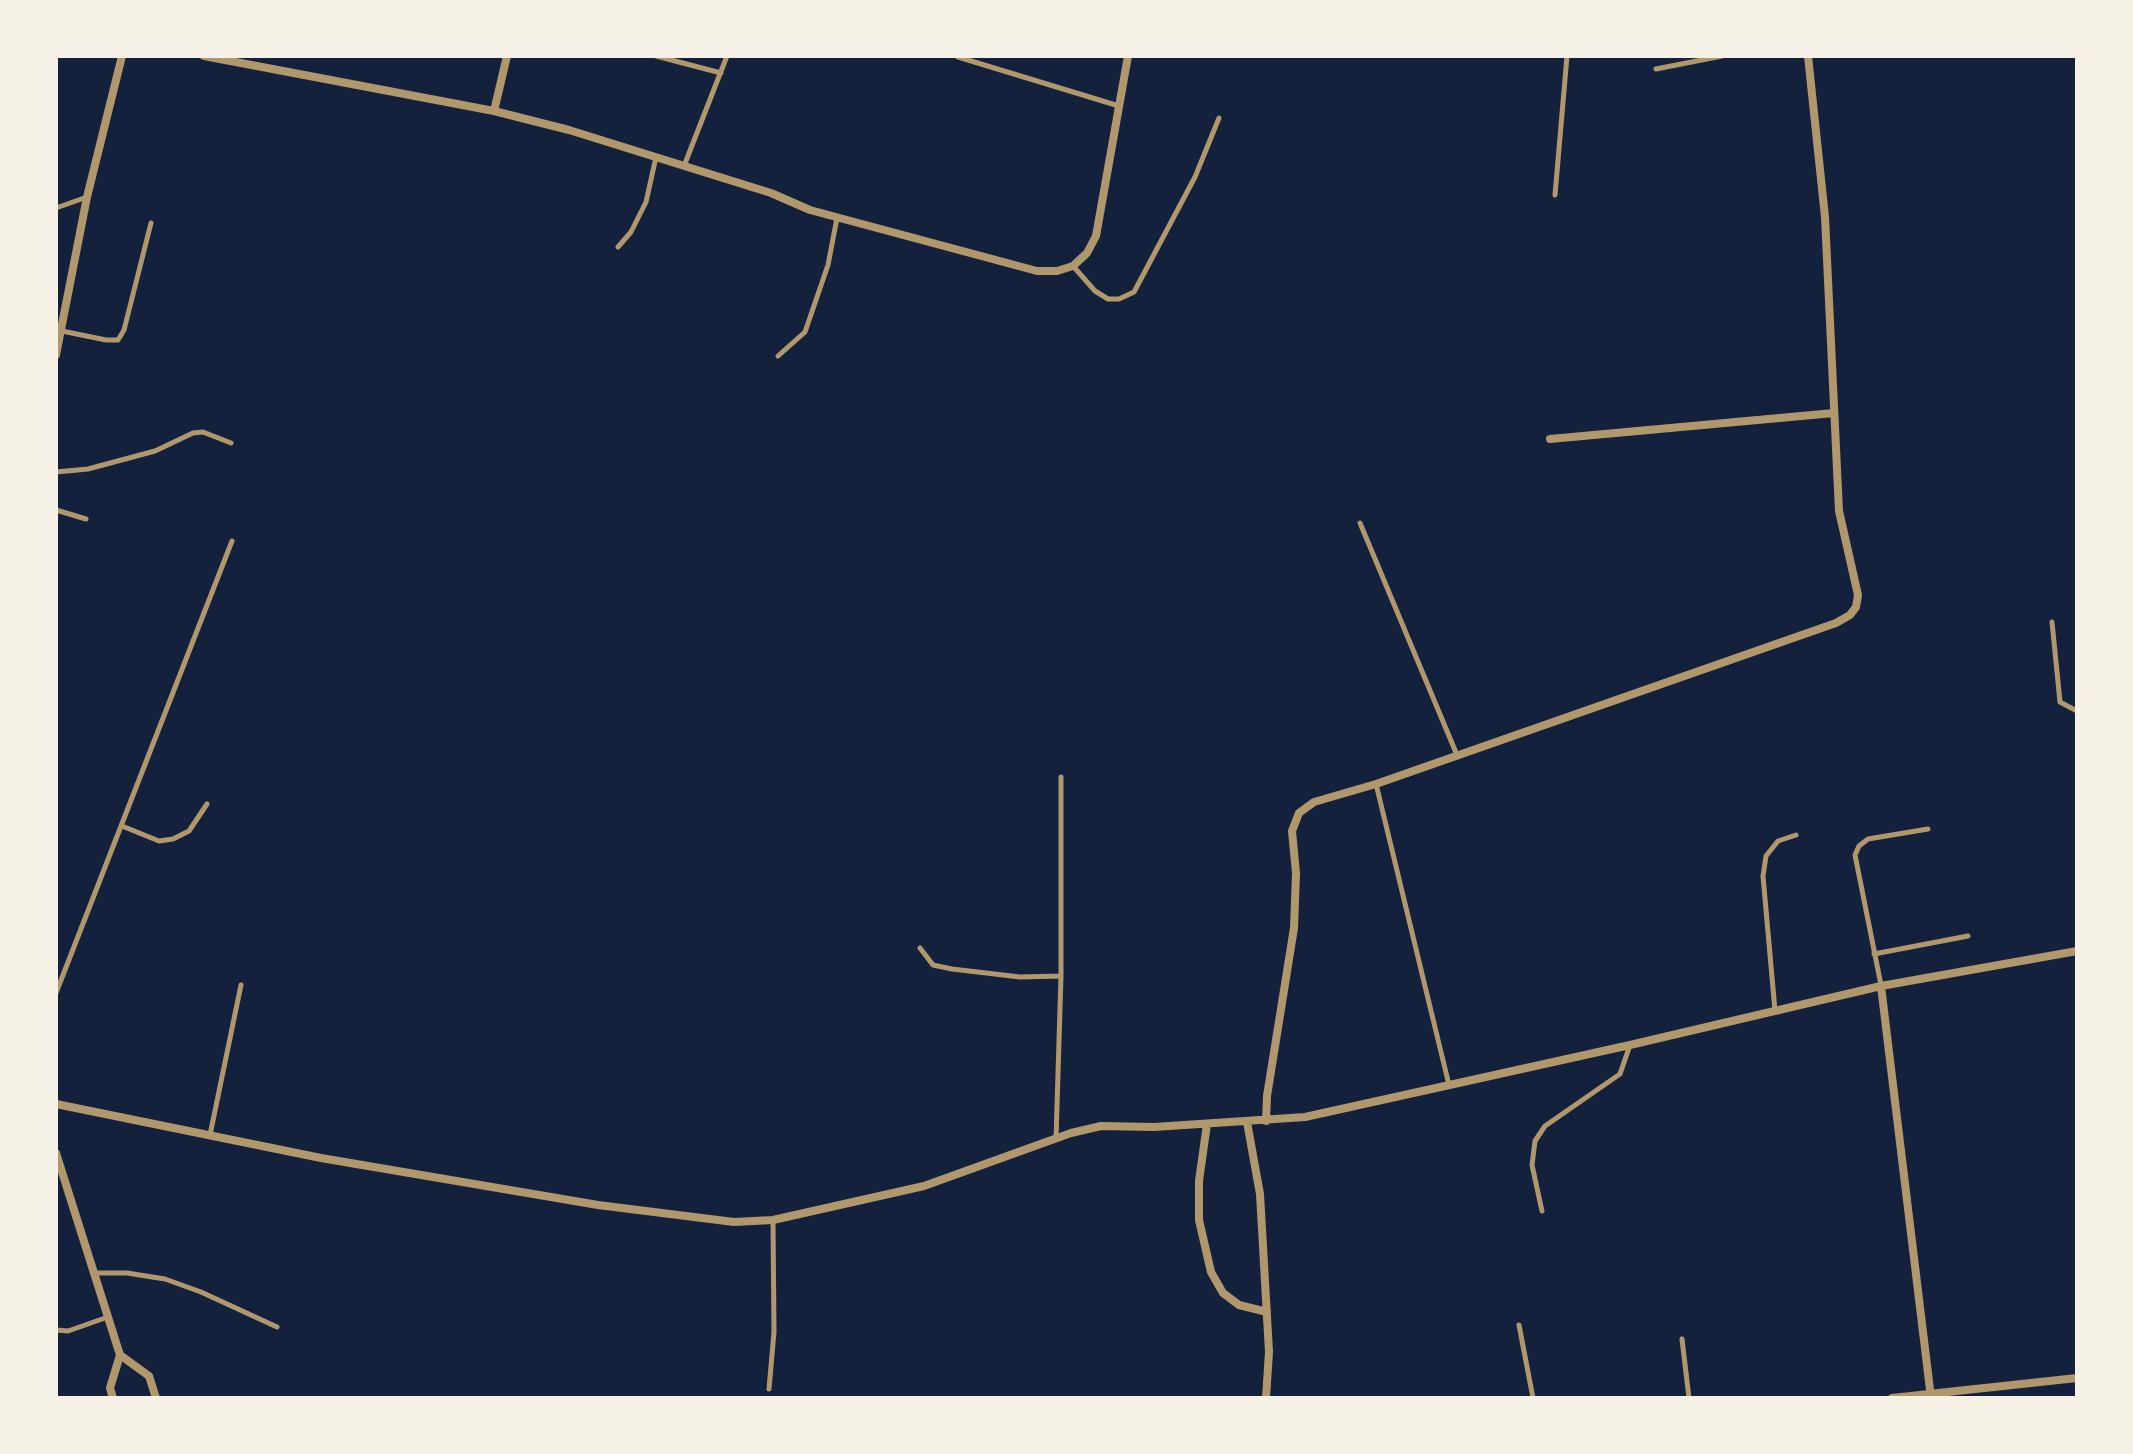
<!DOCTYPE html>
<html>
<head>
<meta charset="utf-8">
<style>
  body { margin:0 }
  #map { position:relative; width:2133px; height:1454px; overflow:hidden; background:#14213d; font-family:Barlow,sans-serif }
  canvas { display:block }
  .frame { position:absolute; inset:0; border:58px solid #f6f1e7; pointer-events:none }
</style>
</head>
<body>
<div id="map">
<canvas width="2133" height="1454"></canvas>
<div class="frame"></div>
</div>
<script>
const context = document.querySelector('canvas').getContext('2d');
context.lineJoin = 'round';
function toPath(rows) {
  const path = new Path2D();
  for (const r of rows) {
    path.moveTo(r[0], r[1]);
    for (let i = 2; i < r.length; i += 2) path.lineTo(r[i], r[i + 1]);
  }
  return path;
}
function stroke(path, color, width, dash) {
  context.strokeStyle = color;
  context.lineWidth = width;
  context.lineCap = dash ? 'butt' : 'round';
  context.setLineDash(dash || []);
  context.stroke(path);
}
const service = toPath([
  [656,56,721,73],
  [958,57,1119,106],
  [1656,69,1722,56],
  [684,166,727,56],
  [1555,195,1567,56],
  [56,208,87,197],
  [618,247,631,232,646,202,656,157],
  [1073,266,1095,291,1108,299,1119,299,1134,292,1195,177,1219,118],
  [62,331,106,340,118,340,124,330,151,223],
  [778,356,805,332,828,265,837,218],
  [56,472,88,469,155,451,193,433,203,432,231,443],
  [56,510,86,519],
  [1360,523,1457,755],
  [2052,622,2060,702,2077,711],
  [1376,784,1449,1085],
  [122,826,159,841,173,839,189,831,207,804],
  [920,948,933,965,952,969,1020,977,1061,976],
  [1874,954,1968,936],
  [1881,985,1855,855,1859,846,1868,839,1928,829],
  [56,993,232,541],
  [1775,1011,1763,876,1766,856,1778,841,1796,835],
  [210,1135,241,985],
  [1056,1139,1061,976,1061,777],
  [1542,1211,1532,1165,1535,1141,1545,1126,1620,1074,1630,1045],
  [95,1273,127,1273,165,1279,201,1292,277,1327],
  [1519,1325,1533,1398],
  [56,1330,68,1331,108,1317],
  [1682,1339,1689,1398],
  [769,1389,774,1332,773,1220]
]);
const minor = toPath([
  [204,56,494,111,569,130,771,193,810,210,1037,271,1057,271,1073,266,1087,253,1096,236,1128,56],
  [494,111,507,56],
  [56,355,87,197,122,56],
  [1550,439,1834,413],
  [1881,986,1931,1398],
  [56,1104,321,1158,598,1205,734,1222,773,1220,924,1186,1071,1133,1101,1126,1154,1127,1305,1117,1630,1045,1881,986,2077,951],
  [1266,1121,1267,1096,1294,928,1296,873,1292,831,1299,813,1314,802,1376,784,1836,623,1850,615,1856,607,1858,595,1839,511,1825,217,1808,56],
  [1247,1122,1260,1194,1269,1352,1266,1398],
  [1207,1124,1199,1181,1199,1220,1211,1272,1223,1293,1239,1305,1267,1312],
  [56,1153,120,1355,110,1388,113,1398],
  [120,1355,149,1376,156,1398],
  [1892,1398,2077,1378]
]);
stroke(service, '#b1986c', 5);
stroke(minor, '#b1986c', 8);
</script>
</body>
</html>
